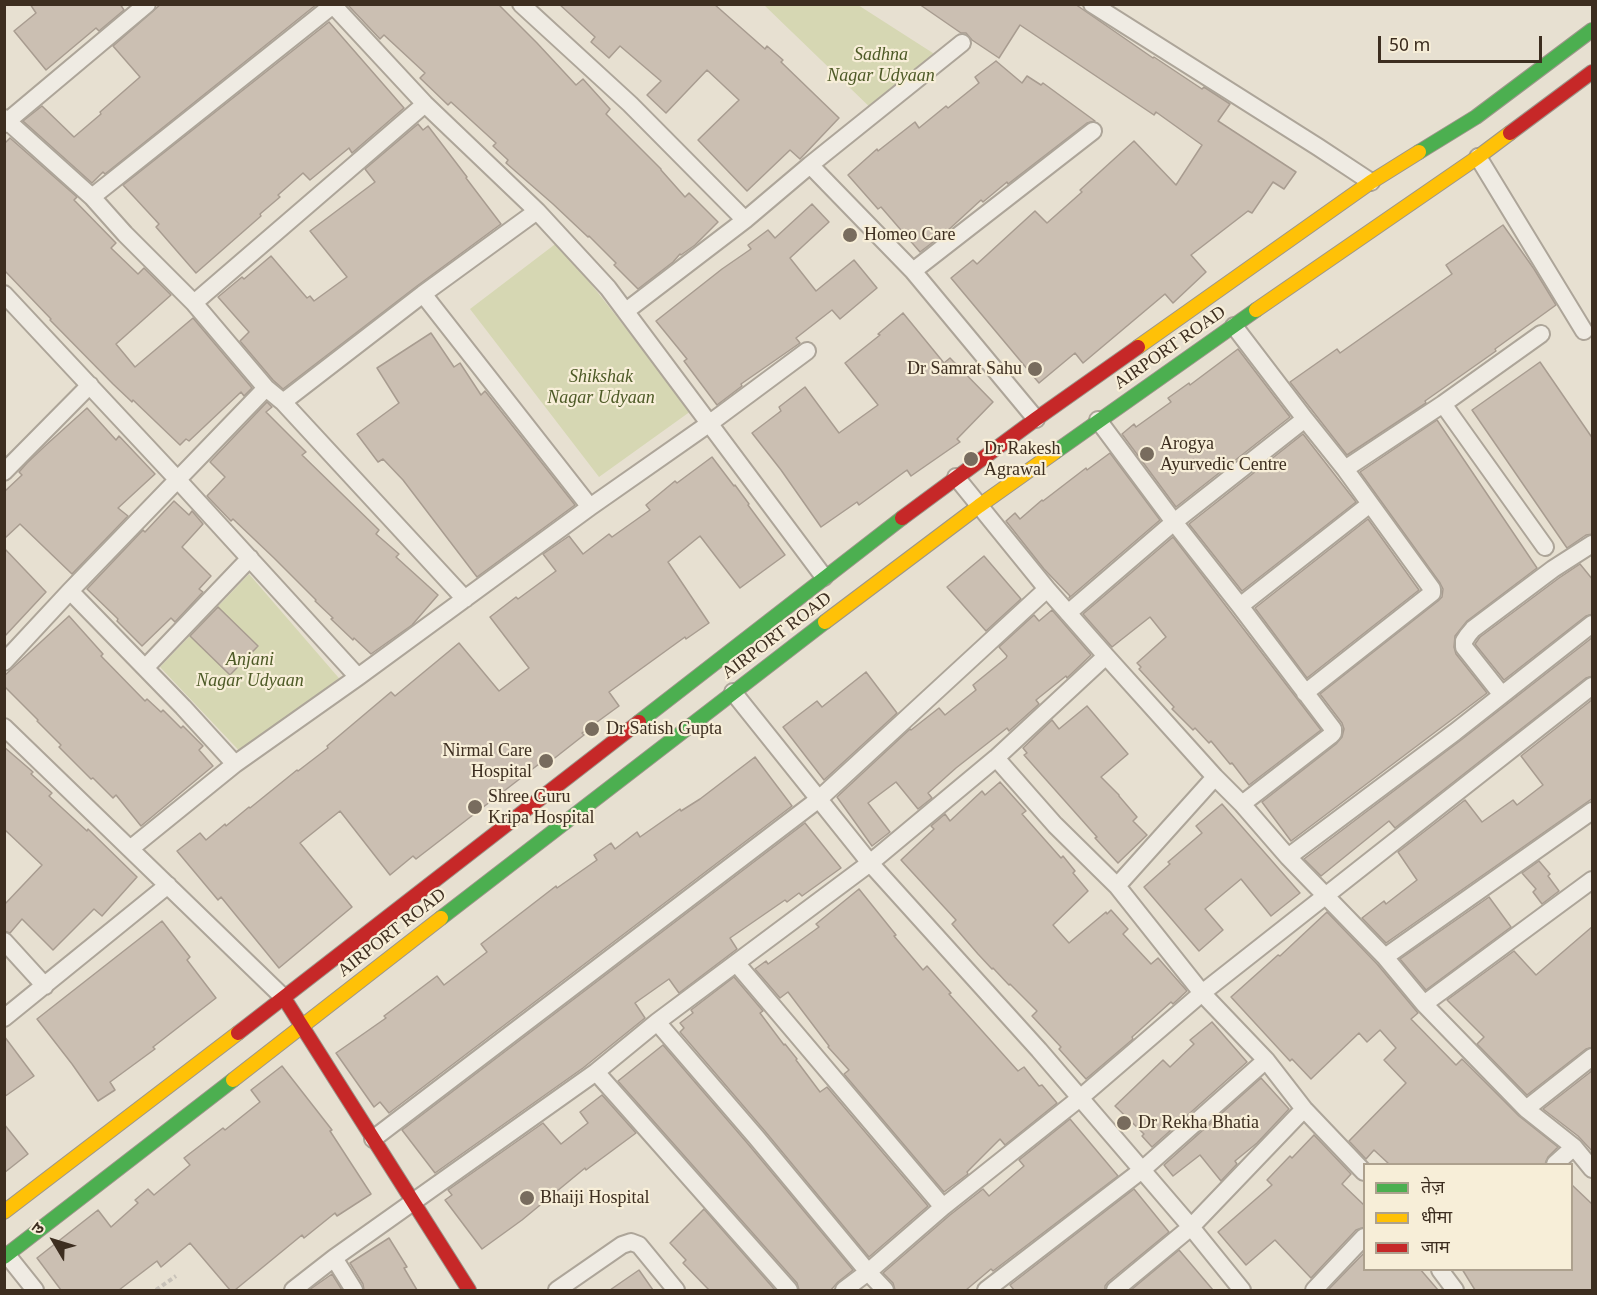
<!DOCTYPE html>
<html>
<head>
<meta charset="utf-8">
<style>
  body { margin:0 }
  #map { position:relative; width:1597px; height:1295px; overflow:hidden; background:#e7e0d1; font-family:Georgia,"Noto Sans Devanagari",serif }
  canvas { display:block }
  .frame { position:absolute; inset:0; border:6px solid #3d2e20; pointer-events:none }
  .legend { position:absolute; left:1363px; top:1163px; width:210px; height:108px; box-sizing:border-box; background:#f7eed8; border:2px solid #ada18e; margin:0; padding:8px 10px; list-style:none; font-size:18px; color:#3d2e20 }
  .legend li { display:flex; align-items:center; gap:12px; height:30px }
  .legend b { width:30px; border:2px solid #ada18e }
  .north { position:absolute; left:24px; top:1211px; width:60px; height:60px; -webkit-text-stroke:4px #f7eed8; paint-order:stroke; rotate:308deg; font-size:16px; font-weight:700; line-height:24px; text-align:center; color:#3d2e20 }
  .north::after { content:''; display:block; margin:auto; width:21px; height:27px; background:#3d2e20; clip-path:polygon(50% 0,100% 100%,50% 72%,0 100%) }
  .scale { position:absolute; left:1378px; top:36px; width:164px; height:27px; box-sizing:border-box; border:3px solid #3d2e20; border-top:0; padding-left:8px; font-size:18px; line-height:21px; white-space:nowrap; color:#3d2e20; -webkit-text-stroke:4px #f7eed8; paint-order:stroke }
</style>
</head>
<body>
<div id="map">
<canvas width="1597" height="1295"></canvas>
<div class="frame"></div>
<ul class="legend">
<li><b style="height:8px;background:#4caf50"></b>तेज़</li>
<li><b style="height:8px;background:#ffc107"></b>धीमा</li>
<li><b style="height:8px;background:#c62828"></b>जाम</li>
</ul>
<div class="north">उ</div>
<div class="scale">50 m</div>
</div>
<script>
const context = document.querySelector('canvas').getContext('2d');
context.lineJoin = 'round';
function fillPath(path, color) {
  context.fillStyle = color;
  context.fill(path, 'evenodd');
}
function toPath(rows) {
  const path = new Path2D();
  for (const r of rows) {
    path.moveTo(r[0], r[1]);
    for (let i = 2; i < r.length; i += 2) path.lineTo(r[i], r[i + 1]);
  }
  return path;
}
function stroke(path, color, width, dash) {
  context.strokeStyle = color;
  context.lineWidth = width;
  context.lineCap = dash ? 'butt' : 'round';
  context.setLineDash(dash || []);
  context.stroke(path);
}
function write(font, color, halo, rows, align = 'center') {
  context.font = font + ' Georgia,serif';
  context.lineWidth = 4.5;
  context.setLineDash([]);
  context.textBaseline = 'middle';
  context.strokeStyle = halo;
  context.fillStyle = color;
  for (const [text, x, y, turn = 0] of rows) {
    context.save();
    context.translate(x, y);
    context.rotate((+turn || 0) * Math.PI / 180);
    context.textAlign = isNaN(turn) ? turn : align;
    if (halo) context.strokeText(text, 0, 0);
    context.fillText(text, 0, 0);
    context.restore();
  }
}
const green = toPath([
  [764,5,858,5,950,64,878,115],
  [558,242,691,411,599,477,470,309],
  [249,574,344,684,248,760,160,667]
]);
const building = toPath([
  [30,4,120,4,124,10,99,31,96,28,46,70,14,31,36,13,30,4],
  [161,4,317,4,105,174,103,172,92,183,23,121,42,106,74,137,101,114,100,112,140,77,113,46,161,4],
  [347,4,498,4,537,43,576,85,583,79,610,109,606,114,661,169,661,170,685,197,689,193,718,222,695,245,681,255,680,254,673,262,638,289,614,265,616,263,589,236,588,237,553,204,506,163,508,160,493,146,496,143,451,102,448,105,420,78,425,73,384,35,380,39,347,4],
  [559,4,714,4,765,49,767,46,783,60,781,62,839,118,800,159,790,150,747,191,698,140,739,100,707,70,666,113,647,95,661,81,620,46,609,58,591,42,595,37,559,4],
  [919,4,1075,4,1153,58,1154,57,1202,89,1204,87,1230,104,1218,121,1296,172,1284,189,1273,182,1252,213,1248,211,1191,255,1206,272,1173,303,1165,294,1083,363,1075,353,1039,383,951,278,973,260,977,264,1035,211,1047,223,1082,192,1080,190,1134,141,1176,185,1202,145,1156,112,1154,115,1020,25,999,58,972,40,966,33,961,33,919,4],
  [329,22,404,108,352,153,349,148,310,180,303,173,278,195,280,197,260,214,261,216,196,273,156,227,159,224,123,185,329,22],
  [996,61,1022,83,1027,76,1041,85,1043,83,1095,121,1087,123,1008,184,1007,182,983,202,981,200,945,233,920,252,881,207,878,209,848,175,877,149,878,151,915,122,919,128,946,106,948,108,979,83,975,77,996,61],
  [418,124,423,130,428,126,467,177,466,178,501,224,417,286,283,389,273,380,240,341,249,332,218,297,242,277,244,279,271,256,307,298,310,296,314,301,347,277,310,231,375,182,365,169,418,124],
  [10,138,77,197,74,200,116,243,111,248,138,274,144,268,171,295,116,344,135,367,193,318,252,388,244,396,241,392,189,441,186,439,180,445,133,400,132,402,113,384,50,320,51,319,4,270,4,144,10,138],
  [812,204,829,222,790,258,816,291,854,260,877,288,840,319,832,310,796,338,800,343,741,384,742,386,717,405,684,361,687,359,656,321,722,269,751,249,748,245,768,230,775,238,812,204],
  [1503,225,1534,269,1556,305,1495,349,1496,351,1425,401,1426,403,1347,455,1290,382,1337,349,1340,353,1452,274,1446,265,1503,225],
  [903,313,944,363,950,358,993,402,957,439,960,442,911,476,907,470,859,505,857,502,821,527,781,470,752,433,781,411,779,407,805,387,839,433,878,405,845,363,880,335,878,334,903,313],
  [431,333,454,367,460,363,481,395,485,391,575,505,477,577,403,480,383,459,378,462,357,434,399,403,377,368,431,333],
  [1238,349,1290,417,1176,507,1122,434,1134,424,1136,427,1171,402,1168,398,1189,383,1190,385,1238,349],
  [1540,362,1593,439,1593,534,1586,535,1567,548,1472,410,1540,362],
  [267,402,272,407,266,412,306,452,302,455,379,530,376,534,399,554,396,557,438,595,412,625,371,654,354,638,353,640,331,619,333,618,315,601,316,600,274,558,233,519,231,521,207,496,225,477,210,462,267,402],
  [87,408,116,440,119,436,155,474,118,508,128,516,72,574,20,524,4,539,4,492,22,475,19,472,27,463,46,445,87,408],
  [1437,420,1537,568,1467,621,1455,636,1454,647,1456,654,1487,693,1291,841,1262,802,1336,744,1342,737,1344,729,1342,723,1320,694,1438,601,1442,597,1443,589,1440,583,1360,472,1437,420],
  [1303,434,1356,502,1242,591,1189,524,1303,434],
  [1110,453,1160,520,1069,598,1070,596,1044,569,1006,521,1015,513,1020,519,1042,500,1043,501,1086,468,1087,470,1110,453],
  [712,457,734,486,735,485,749,504,748,505,785,555,740,588,700,536,668,562,709,623,686,639,685,637,609,692,619,706,582,733,584,735,542,768,539,764,416,859,413,856,390,875,340,811,300,843,352,907,279,968,221,897,218,900,177,851,200,833,206,840,225,824,226,826,249,807,250,808,297,770,298,771,328,748,327,746,391,692,395,696,459,643,499,691,529,668,490,617,516,597,518,599,556,571,543,554,569,536,583,554,609,534,612,537,650,510,646,505,675,481,677,483,712,457],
  [174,501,189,515,192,511,203,524,182,547,211,576,199,589,203,592,175,622,171,618,142,646,117,621,118,619,87,589,143,530,145,532,174,501],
  [1368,519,1419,590,1307,678,1255,608,1368,519],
  [1173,537,1321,730,1249,785,1232,763,1230,764,1211,741,1209,743,1195,728,1193,730,1172,709,1174,707,1139,669,1141,667,1137,663,1166,637,1150,617,1112,647,1083,614,1173,537],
  [4,548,46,592,4,637,4,548],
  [984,556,1021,599,986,631,947,587,984,556],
  [1580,564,1593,580,1593,614,1586,616,1504,680,1475,644,1480,637,1559,578,1580,564],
  [218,607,258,646,230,675,190,636,218,607],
  [1052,610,1091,655,1067,678,1066,676,1036,700,1039,704,1009,731,1007,728,956,768,928,793,932,798,918,809,896,782,868,803,890,832,872,846,837,797,910,729,911,730,939,708,945,715,976,690,973,685,1006,658,1007,656,999,647,1034,615,1039,621,1052,610],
  [69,616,103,654,101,656,145,701,147,699,161,712,163,710,181,728,183,726,203,746,199,750,213,766,141,826,116,795,113,798,93,778,91,779,59,747,61,745,37,721,38,720,4,686,4,676,69,616],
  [1593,637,1593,676,1586,678,1395,828,1389,821,1321,876,1304,859,1461,740,1593,637],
  [866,672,897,713,824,780,783,727,817,701,822,707,866,672],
  [1593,699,1593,798,1386,943,1362,918,1384,901,1386,904,1417,880,1398,852,1465,800,1482,822,1513,800,1517,805,1543,785,1521,756,1593,699],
  [1087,706,1128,754,1101,777,1119,795,1119,796,1137,817,1133,821,1147,835,1118,863,1095,838,1097,837,1024,755,1027,753,1023,748,1052,720,1059,729,1087,706],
  [4,747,33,772,31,774,52,793,49,796,87,831,88,829,137,877,102,916,94,909,53,950,22,919,10,933,4,931,4,905,42,865,4,829,4,747],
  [755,757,792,806,389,1113,380,1102,374,1107,336,1053,386,1018,384,1016,437,976,444,985,487,952,481,944,556,886,557,888,597,860,594,855,611,843,615,849,637,832,640,837,680,809,681,811,700,799,755,757],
  [1000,782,1026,811,1022,814,1061,858,1063,856,1075,871,1073,873,1088,891,1053,925,1069,943,1106,912,1107,914,1111,910,1128,929,1123,934,1151,964,1158,958,1187,991,1173,1004,1171,1002,1132,1037,1133,1039,1086,1079,1059,1049,1061,1047,1032,1016,1037,1011,1010,984,1009,985,993,968,992,969,978,954,952,924,956,920,901,860,934,829,931,826,945,814,950,821,982,791,985,795,1000,782],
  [1222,804,1300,893,1271,916,1241,879,1205,909,1223,930,1199,951,1144,887,1170,864,1168,862,1202,833,1196,826,1222,804],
  [805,823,841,868,802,896,799,893,787,902,785,900,730,938,737,949,679,993,669,979,635,1003,645,1018,583,1068,435,1173,402,1130,805,823],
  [1539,861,1550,874,1548,876,1559,891,1542,904,1533,892,1536,889,1522,873,1539,861],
  [859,889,896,935,894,936,923,970,927,966,951,993,949,994,1018,1071,1024,1067,1039,1086,1042,1085,1057,1103,1005,1145,1000,1139,967,1172,968,1174,944,1192,844,1074,849,1070,828,1047,829,1046,788,992,780,998,755,969,766,961,768,964,819,927,816,924,859,889],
  [1489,897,1511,927,1426,990,1400,959,1489,897],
  [1327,912,1377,964,1418,1013,1411,1019,1456,1065,1462,1059,1519,1116,1558,1147,1548,1157,1545,1164,1389,1164,1374,1150,1366,1159,1349,1141,1406,1083,1384,1060,1396,1048,1380,1030,1367,1042,1359,1033,1311,1079,1292,1059,1290,1061,1231,997,1278,955,1280,956,1327,912],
  [162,921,190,957,187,960,216,998,153,1047,155,1049,110,1082,115,1090,98,1101,72,1064,37,1019,162,921],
  [1593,926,1593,1047,1586,1049,1527,1095,1477,1044,1484,1037,1447,1000,1514,951,1536,975,1593,926],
  [734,977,763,1011,760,1013,784,1045,785,1044,797,1059,796,1060,820,1092,827,1087,928,1206,869,1257,764,1130,680,1032,684,1028,680,1023,693,1013,691,1010,734,977],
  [1212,1022,1247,1062,1152,1147,1142,1136,1144,1134,1115,1106,1163,1060,1170,1067,1194,1044,1190,1040,1212,1022],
  [4,1036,34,1076,4,1097,4,1036],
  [663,1045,748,1144,853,1270,838,1282,831,1290,799,1290,797,1283,618,1081,663,1045],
  [282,1066,332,1130,330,1131,371,1194,337,1216,335,1213,304,1238,302,1235,235,1290,230,1290,190,1243,161,1267,157,1261,119,1290,61,1290,37,1258,98,1210,111,1227,138,1203,135,1200,148,1189,154,1195,190,1165,184,1158,223,1128,225,1130,260,1102,251,1090,282,1066],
  [1593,1070,1593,1152,1578,1136,1543,1109,1593,1070],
  [1261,1078,1289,1109,1257,1143,1235,1161,1237,1164,1221,1181,1200,1155,1173,1176,1164,1165,1261,1078],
  [602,1095,636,1133,586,1170,585,1168,522,1220,482,1249,445,1200,452,1195,448,1190,543,1123,561,1144,588,1123,580,1112,602,1095],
  [1070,1119,1118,1176,993,1271,991,1269,966,1290,895,1290,893,1283,883,1273,950,1215,983,1189,989,1196,1024,1166,1019,1160,1070,1119],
  [4,1124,28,1154,4,1173,4,1124],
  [1314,1135,1351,1174,1342,1184,1365,1206,1365,1227,1356,1230,1311,1278,1275,1240,1246,1265,1218,1232,1272,1185,1267,1180,1290,1156,1292,1158,1314,1135],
  [1572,1185,1593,1205,1593,1290,1475,1290,1462,1269,1572,1269,1572,1185],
  [1134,1189,1169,1232,1108,1282,1105,1286,1105,1290,1014,1290,1010,1285,1134,1189],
  [704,1209,775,1290,709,1290,683,1263,686,1260,670,1243,704,1209],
  [389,1238,407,1267,404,1268,417,1290,364,1290,363,1284,350,1263,389,1238],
  [1179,1250,1213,1290,1131,1290,1179,1250],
  [1365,1252,1365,1269,1420,1269,1438,1290,1328,1290,1365,1252],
  [639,1270,653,1290,610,1290,639,1270],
  [332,1274,342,1290,309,1290,322,1281,332,1274]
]);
const path = toPath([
  [156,1290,176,1276]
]);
const street = toPath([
  [521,4,630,104,745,220],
  [1092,4,1318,147,1371,182],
  [4,118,92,197,125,234,194,303,266,388,283,402,465,599],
  [4,124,147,4],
  [1478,157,1584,331],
  [810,165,913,271,1036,419],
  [92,197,333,5,425,104,537,211,608,288,824,577],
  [913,271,1093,131],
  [4,294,177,479,358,677],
  [423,294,590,507],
  [194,303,425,104],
  [626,311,745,220,810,165,962,43],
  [1234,326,1305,419,1345,469,1432,589,1432,593,1305,693],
  [283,402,423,294,537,211],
  [1443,404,1545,547],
  [1098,420,1174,522,1240,606,1333,729,1333,733,1330,736,1242,804],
  [1345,469,1443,404,1541,334],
  [4,472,90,385],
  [956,477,1047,589,1106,656,1215,777,1242,804,1288,857,1385,957,1424,1004,1526,1109,1574,1147,1592,1169],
  [70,591,183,707,235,764],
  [1240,606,1370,504],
  [1068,613,1174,522,1305,419],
  [4,662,70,591,266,388],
  [145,668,250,558],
  [733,692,870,863,1039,1050,1191,1227,1242,1290],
  [1502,695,1464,647,1464,641,1468,635,1473,629,1553,569,1592,544],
  [4,727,284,998],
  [996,758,1055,825,1117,886,1202,993,1266,1060,1304,1109,1364,1172],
  [130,849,235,764,358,677,590,507,710,423,807,351],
  [1288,857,1455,732,1592,624],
  [1117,886,1215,777],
  [4,941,45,986],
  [1385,957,1592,811],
  [737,964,943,1207],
  [1424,1004,1592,880],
  [4,1018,168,885],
  [657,1022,756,1137,868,1272,885,1290],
  [596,1072,789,1290],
  [1526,1109,1592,1057],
  [373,1139,819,799,1047,589],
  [1555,1164,1574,1147],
  [7,1255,35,1290],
  [334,1258,354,1290],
  [1440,1270,1455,1290],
  [293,1290,334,1258,596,1072,657,1022,870,863,996,758,1106,656],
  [557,1290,622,1245,631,1242,639,1245,676,1290],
  [844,1290,868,1272,943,1207,1080,1098,1202,993,1592,686],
  [986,1290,1142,1170,1266,1060],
  [1115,1290,1191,1227,1304,1109],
  [1314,1290,1364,1237]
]);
const fast = toPath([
  [1419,152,1476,117,1592,30],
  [1055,452,1256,310],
  [639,722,902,518],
  [441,918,825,622],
  [4,1257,233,1080]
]);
const slow = toPath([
  [1256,310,1478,157,1510,133],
  [1138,347,1371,182,1419,152],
  [825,622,979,506,1055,452],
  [233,1080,441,918],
  [4,1212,238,1033]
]);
const jam = toPath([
  [1510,133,1592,72],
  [902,518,1036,419,1138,347],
  [284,998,469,1290],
  [238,1033,639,722]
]);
const markers = [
  [850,235,8,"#786c5e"],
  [1035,369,8,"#786c5e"],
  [1147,454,8,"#786c5e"],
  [971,459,8,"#786c5e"],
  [592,729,8,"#786c5e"],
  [546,761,8,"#786c5e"],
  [475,807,8,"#786c5e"],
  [1124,1123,8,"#786c5e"],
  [527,1198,8,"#786c5e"]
];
const parkNames = [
  ["Sadhna",881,55],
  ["Nagar Udyaan",881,76],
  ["Shikshak",601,377],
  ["Nagar Udyaan",601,398],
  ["Anjani",250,660],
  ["Nagar Udyaan",250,681]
];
const poiNames = [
  ["Homeo Care",864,235],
  ["Dr Samrat Sahu",1022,369,"right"],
  ["Arogya",1160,444],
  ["Ayurvedic Centre",1160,465],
  ["Dr Rakesh",984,449],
  ["Agrawal",984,470],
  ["Dr Satish Gupta",606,729],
  ["Nirmal Care",532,751,"right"],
  ["Hospital",532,772,"right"],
  ["Shree Guru",488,797],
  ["Kripa Hospital",488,818],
  ["Dr Rekha Bhatia",1138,1123],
  ["Bhaiji Hospital",540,1198]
];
const streetNames = [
  ["AIRPORT ROAD",1170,348,-35],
  ["AIRPORT ROAD",777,636,-37],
  ["AIRPORT ROAD",392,933,-38]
];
fillPath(green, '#d6d7b3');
fillPath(building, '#cbbfb2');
stroke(building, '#a89c90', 1.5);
stroke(street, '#ada599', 20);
stroke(fast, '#9c958a', 16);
stroke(slow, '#9c958a', 16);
stroke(jam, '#9c958a', 16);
stroke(path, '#c8c2b9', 4, [4.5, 3]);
stroke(street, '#efebe3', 16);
stroke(fast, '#4caf50', 14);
stroke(slow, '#ffc107', 14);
stroke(jam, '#c62828', 14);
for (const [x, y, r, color] of markers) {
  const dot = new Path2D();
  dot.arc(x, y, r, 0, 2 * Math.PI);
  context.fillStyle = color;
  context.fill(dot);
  stroke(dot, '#f7eed8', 2);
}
write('italic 18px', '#4d5a26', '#f7eed8', parkNames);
write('18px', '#3d2e20', '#f7eed8', poiNames, 'left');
write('18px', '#3d2e20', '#f7eed8', streetNames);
</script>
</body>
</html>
